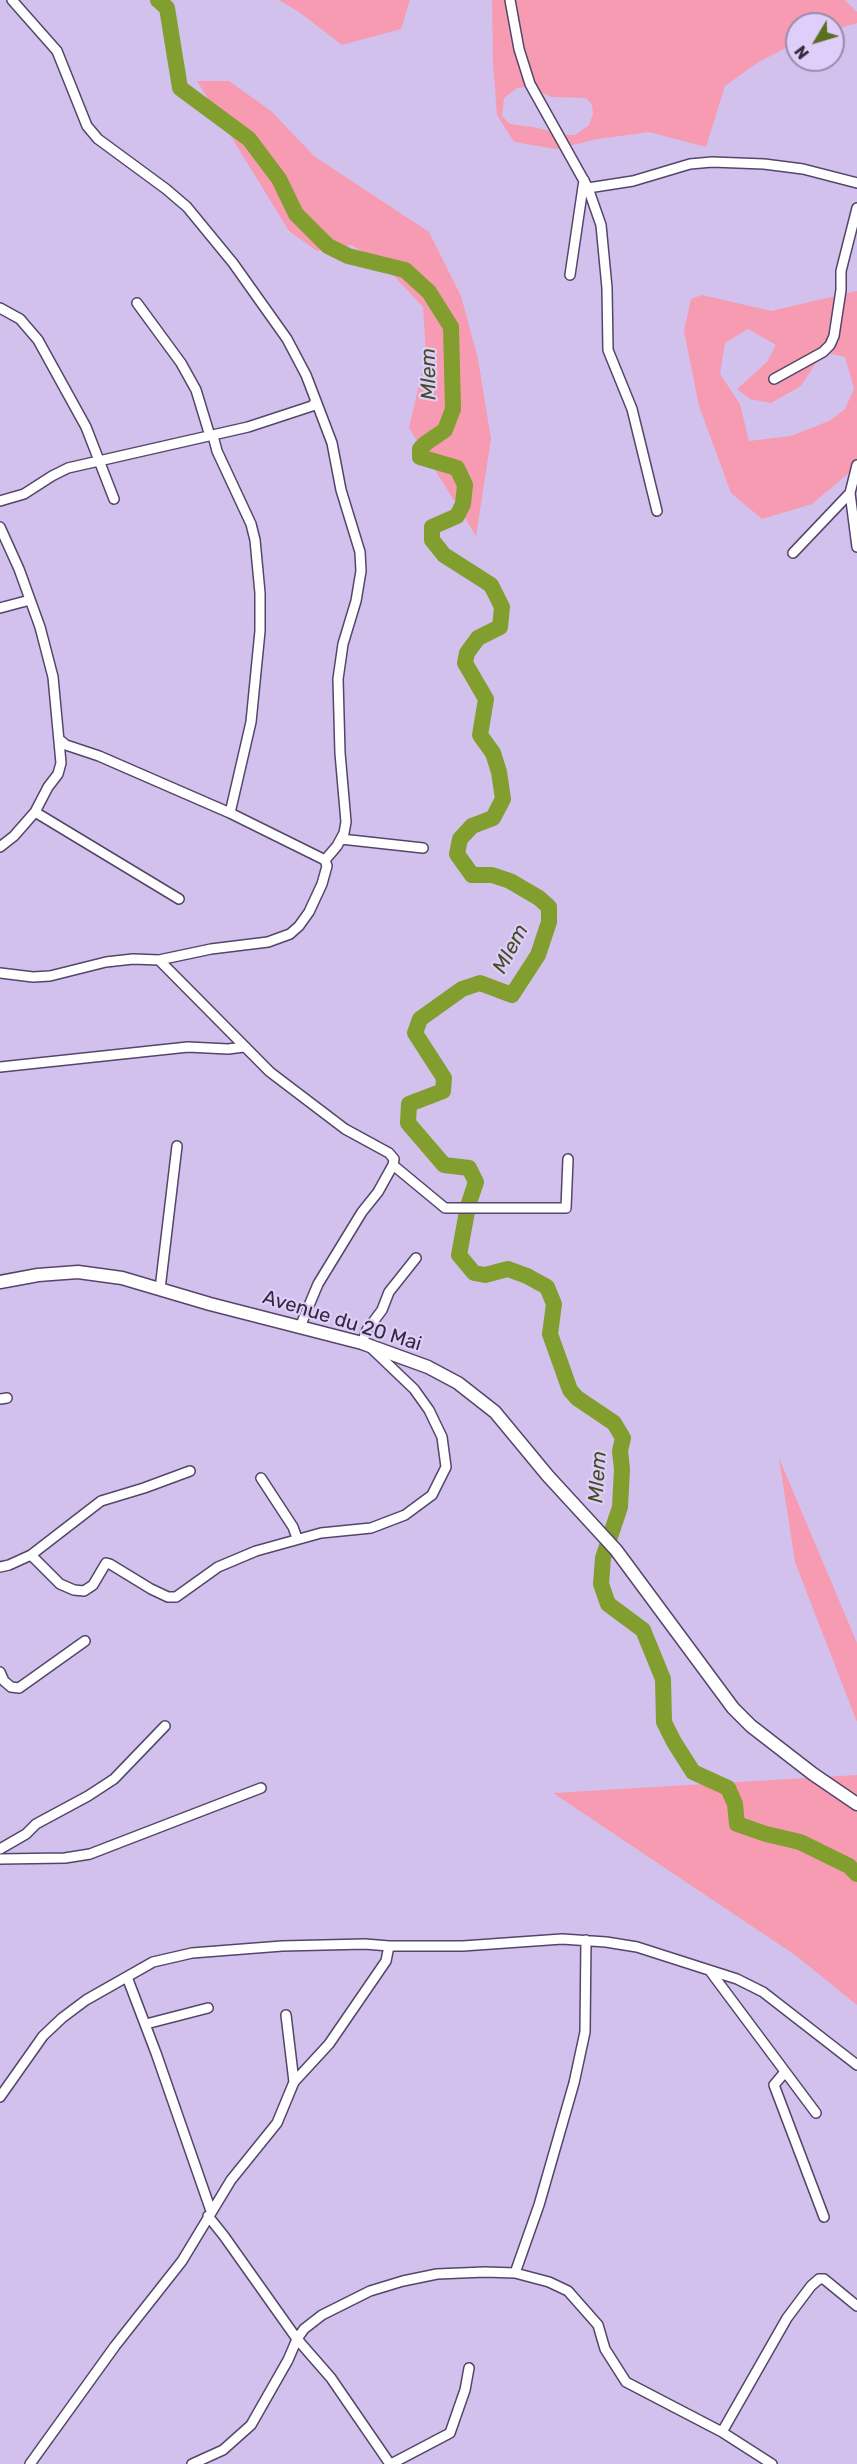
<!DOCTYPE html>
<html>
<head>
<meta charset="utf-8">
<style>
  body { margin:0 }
  #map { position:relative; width:857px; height:2464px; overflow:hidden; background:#d2c1ec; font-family:Rubik,sans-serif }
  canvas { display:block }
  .north { position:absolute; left:785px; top:12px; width:60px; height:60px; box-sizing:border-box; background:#dfcef9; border:2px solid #998cad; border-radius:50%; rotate:232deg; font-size:16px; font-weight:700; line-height:24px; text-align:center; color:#312a3a }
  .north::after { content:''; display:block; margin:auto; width:21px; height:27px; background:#5a6f1f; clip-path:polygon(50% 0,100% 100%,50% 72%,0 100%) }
</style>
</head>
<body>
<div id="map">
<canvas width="857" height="2464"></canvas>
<div class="north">N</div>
</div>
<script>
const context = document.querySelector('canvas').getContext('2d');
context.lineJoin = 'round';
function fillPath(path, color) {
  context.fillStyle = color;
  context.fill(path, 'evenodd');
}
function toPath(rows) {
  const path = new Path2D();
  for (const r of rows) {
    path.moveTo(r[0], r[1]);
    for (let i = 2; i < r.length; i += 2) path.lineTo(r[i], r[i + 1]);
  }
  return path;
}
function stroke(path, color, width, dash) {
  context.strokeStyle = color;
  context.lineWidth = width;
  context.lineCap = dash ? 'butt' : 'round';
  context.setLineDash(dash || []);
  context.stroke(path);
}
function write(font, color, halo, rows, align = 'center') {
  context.font = font + ' Rubik,sans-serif';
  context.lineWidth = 4.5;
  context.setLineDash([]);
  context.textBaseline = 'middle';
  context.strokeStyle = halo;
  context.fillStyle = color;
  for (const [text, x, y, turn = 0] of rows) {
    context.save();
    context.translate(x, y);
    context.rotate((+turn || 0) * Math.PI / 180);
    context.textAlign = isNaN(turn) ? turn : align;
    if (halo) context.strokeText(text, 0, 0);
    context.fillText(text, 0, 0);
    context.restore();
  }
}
const green = toPath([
  [279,0,410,0,401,29,342,45,299,12],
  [492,0,845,0,857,12,857,23,833,30,833,24,797,24,797,42,757,63,725,86,706,147,649,132,598,139,556,149,514,142,497,115,493,63],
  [526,87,552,97,586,98,592,105,593,114,589,125,575,135,565,135,533,127,510,124,502,116,504,98,517,88],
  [197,81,229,81,271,111,314,156,429,232,461,296,478,359,491,439,476,536,409,428,426,354,423,307,382,263,351,245,317,251,289,231],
  [857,291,857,466,812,504,762,519,731,493,699,406,684,331,691,299,702,295,771,311],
  [748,329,776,345,767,362,737,389,750,399,771,403,801,386,823,352,845,357,854,389,845,409,829,421,791,436,749,441,740,404,720,374,725,343],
  [779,1458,857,1643,857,1722,795,1562],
  [857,1775,857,2005,795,1955,553,1793]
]);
const river = toPath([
  [158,0,167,8,180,88,249,139,279,179,296,214,328,246,348,256,405,270,429,292,451,327,453,409,445,430,426,443,420,449,420,457,457,468,465,485,463,504,457,516,432,527,432,540,444,555,491,585,502,607,500,627,478,638,467,653,465,663,486,699,480,735,493,753,499,772,503,799,493,818,472,826,460,839,457,854,472,875,492,875,510,881,539,898,549,907,549,922,538,955,512,995,480,983,462,989,420,1019,415,1033,444,1078,443,1091,409,1104,408,1123,444,1165,469,1168,476,1182,468,1206,459,1255,474,1273,485,1275,508,1269,527,1276,547,1287,554,1304,550,1334,570,1390,577,1398,614,1423,623,1438,620,1451,622,1469,620,1507,603,1558,601,1584,608,1604,643,1630,663,1679,664,1722,674,1742,693,1772,728,1788,735,1804,737,1824,766,1834,800,1842,849,1866,857,1874]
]);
const minor = toPath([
  [510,0,519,49,530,84,588,188,601,225,607,288,608,350,632,409,657,511],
  [588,188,633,181,690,164,712,162,764,164,803,169,857,183],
  [570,275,584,180],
  [137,303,181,363,196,390,210,436],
  [0,308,20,319,38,340,86,427,114,499],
  [774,379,823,352,830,345,834,336,841,290,841,271,857,208],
  [213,436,217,451,251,524,255,540,260,593,260,631,251,722,230,813],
  [857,465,850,493,857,547],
  [0,501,24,494,52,476,68,468,248,427,312,406,316,401,306,375,287,339,233,263,187,207,166,189,98,139,87,126,57,51,12,0],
  [0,527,19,569,40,627,53,677,61,763,58,774,48,787,35,812,14,836,0,847],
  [793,553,850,493],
  [0,608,30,600],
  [60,740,66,745,99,756,230,813,325,860],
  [35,812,179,899],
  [341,839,423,848],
  [159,960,270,1072,345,1129,389,1153,394,1159,393,1165,378,1192,362,1212,318,1284,300,1327],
  [0,973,33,977,50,976,106,962,133,959,159,960,211,949,268,942,290,934,299,926,309,912,322,884,327,866,325,860,337,846,344,833,346,822,340,753,338,679,343,644,356,601,361,571,360,552,341,490,332,443,316,401],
  [0,1067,188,1047,228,1049,244,1047],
  [393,1165,445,1208,566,1208,568,1159],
  [160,1289,177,1146],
  [362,1343,367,1330,382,1310,389,1292,416,1258],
  [0,1399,7,1398],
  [261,1478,293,1527,297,1538],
  [31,1555,60,1584,74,1590,84,1591,93,1585,106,1563,110,1564,151,1589,168,1597,176,1597,218,1567,256,1551,321,1533,371,1528,405,1515,432,1495,446,1467,442,1437,429,1410,414,1389,369,1346],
  [0,1567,9,1565,31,1555,101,1501,144,1488,190,1471],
  [0,1672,4,1681,11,1687,19,1688,85,1641],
  [0,1849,26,1834,36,1824,88,1796,114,1779,165,1726],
  [0,1859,65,1858,90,1854,261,1788],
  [710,1971,816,2113],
  [127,1977,156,2053,211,2211],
  [286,2015,294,2082],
  [146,2024,208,2008],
  [785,2072,774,2085,824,2217],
  [0,2097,43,2036,62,2018,86,2000,153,1962,192,1953,282,1946,365,1944,389,1946,463,1946,562,1939,606,1942,637,1947,737,1979,763,1992,857,2065],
  [208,2216,224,2236,297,2339,331,2378,390,2464],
  [515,2273,539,2205,574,2083,585,2032,586,1940],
  [722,2432,787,2318,811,2286,819,2279,824,2279,857,2306],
  [30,2464,115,2346,182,2261,231,2180,277,2123,294,2082,329,2044,386,1961,389,1946],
  [192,2464,223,2450,251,2425,288,2360,297,2339,304,2329,322,2315,370,2291,403,2281,437,2274,485,2272,515,2273,549,2282,568,2291,598,2325,605,2349,626,2382,722,2432,772,2464],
  [391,2464,450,2433,465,2390,469,2368]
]);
const major = toPath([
  [0,1282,38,1275,78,1272,122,1278,210,1304,362,1343,428,1367,458,1383,495,1412,548,1476,616,1550,733,1708,751,1726,813,1774,857,1804]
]);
const streetNames = [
  ["Avenue du 20 Mai",342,1321,17]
];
const waterNames = [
  ["Mlem",429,374,-91],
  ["Mlem",511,949,-62],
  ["Mlem",598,1477,-86]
];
fillPath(green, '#f69bb2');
stroke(river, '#819e2e', 16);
stroke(minor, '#55456a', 12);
stroke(major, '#55456a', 15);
stroke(minor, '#fff', 9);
stroke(major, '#fff', 12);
write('20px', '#312a3a', '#dfcef9', streetNames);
write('italic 21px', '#424f23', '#dfcef9', waterNames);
</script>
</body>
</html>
